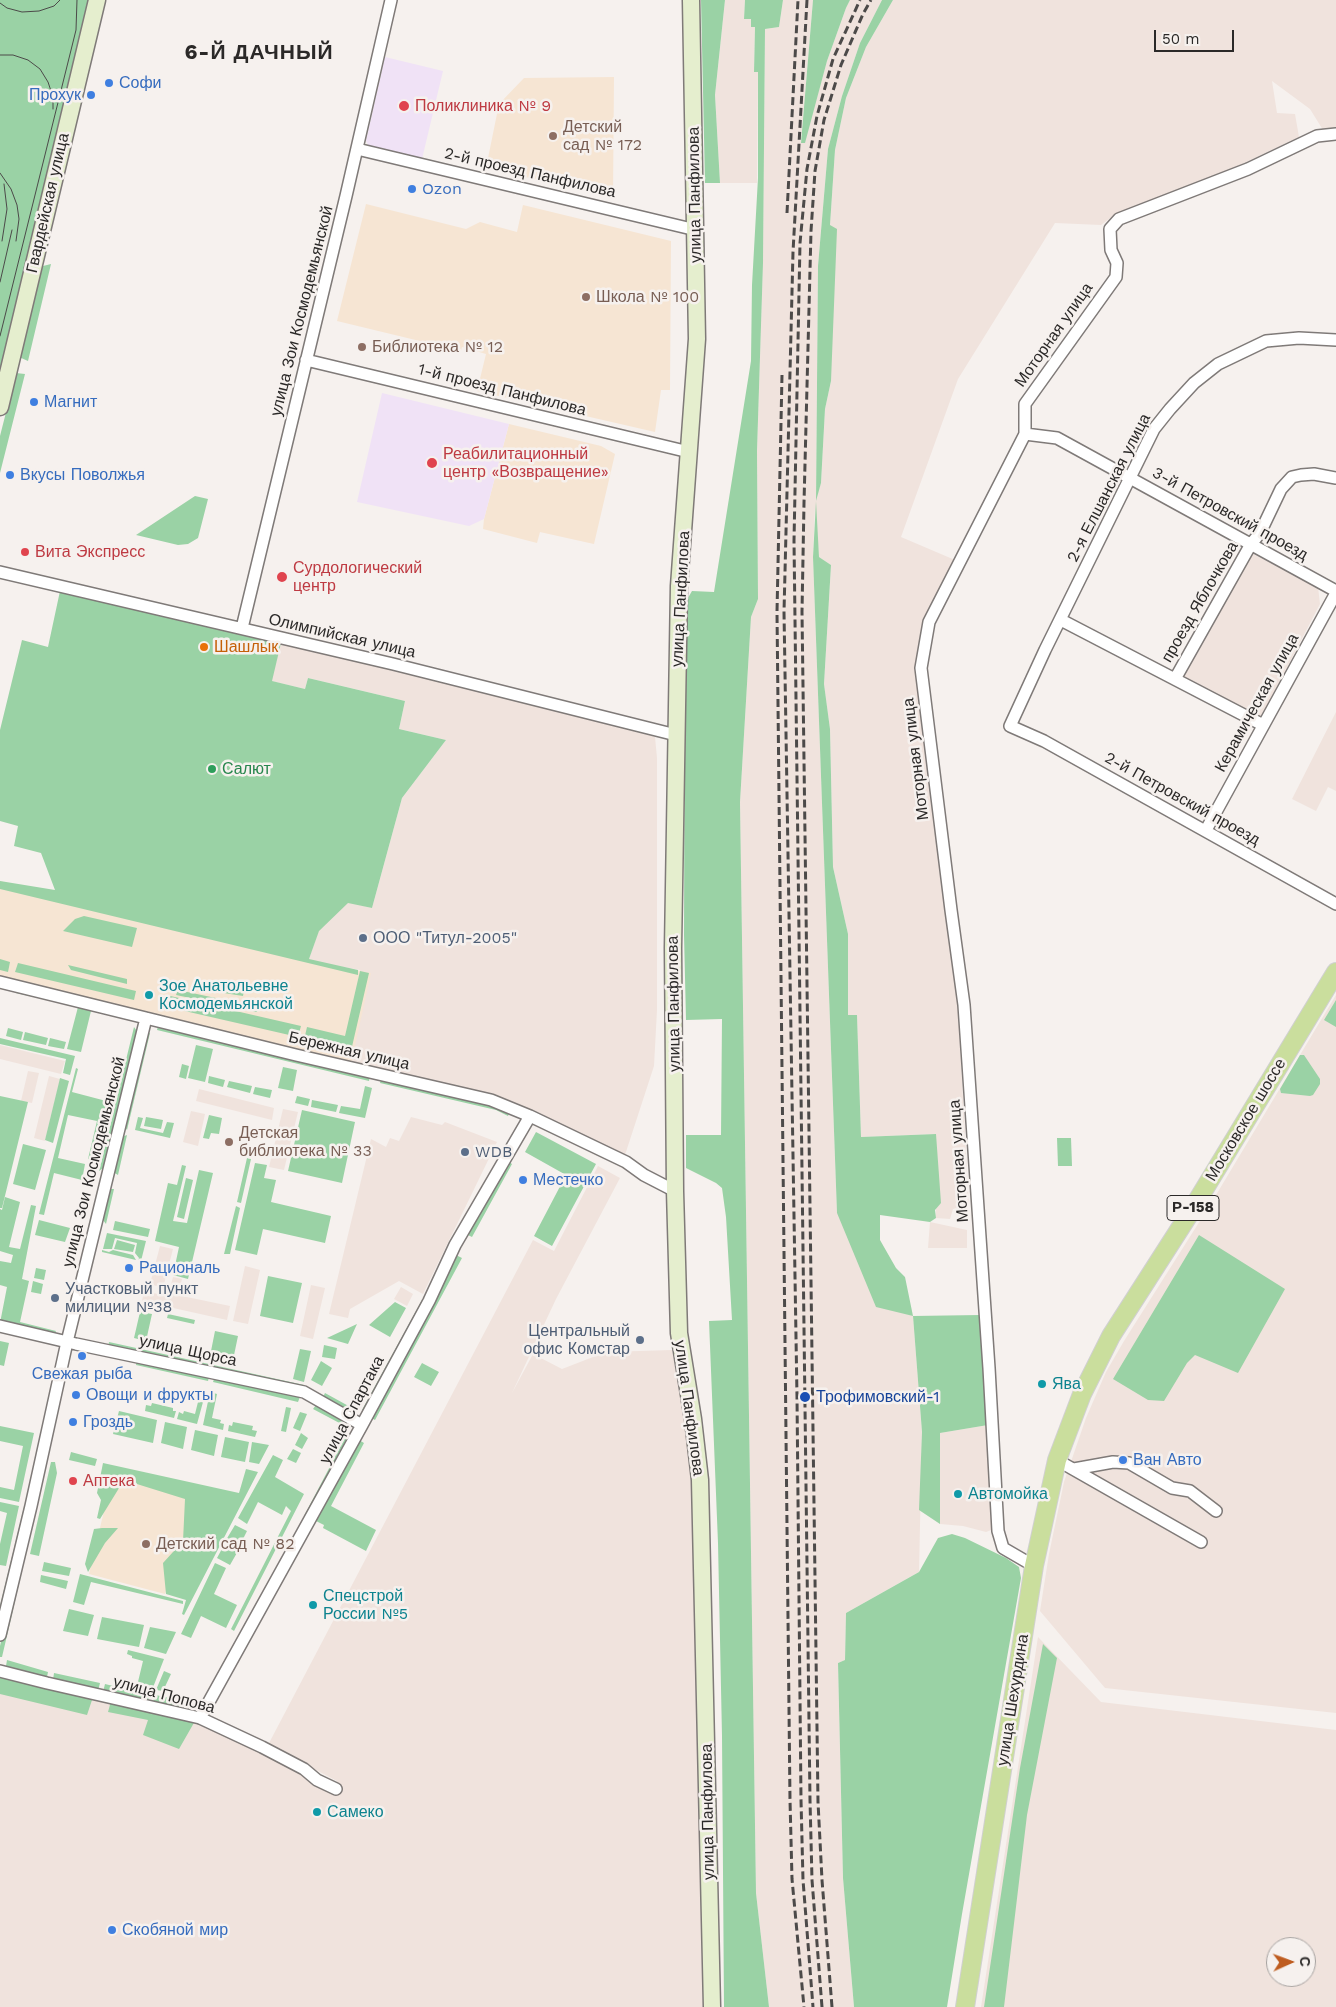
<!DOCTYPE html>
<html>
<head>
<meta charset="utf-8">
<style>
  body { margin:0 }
  #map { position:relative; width:1336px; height:2007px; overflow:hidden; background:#f6f1ee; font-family:"Work Sans",sans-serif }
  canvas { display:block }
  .north { position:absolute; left:1266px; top:1937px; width:50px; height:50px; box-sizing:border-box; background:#f6f1ee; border:1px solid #a5a19f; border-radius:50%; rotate:88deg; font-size:14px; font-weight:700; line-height:20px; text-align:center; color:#2b2928 }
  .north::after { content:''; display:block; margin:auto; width:18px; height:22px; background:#be5c1f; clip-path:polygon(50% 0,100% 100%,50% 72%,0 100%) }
  .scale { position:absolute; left:1154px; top:30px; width:80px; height:22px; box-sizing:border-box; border:2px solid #2b2928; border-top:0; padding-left:6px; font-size:15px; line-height:18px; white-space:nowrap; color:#2b2928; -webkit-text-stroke:4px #f6f1ee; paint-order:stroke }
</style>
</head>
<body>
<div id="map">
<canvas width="1336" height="2007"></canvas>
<div class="north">С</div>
<div class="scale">50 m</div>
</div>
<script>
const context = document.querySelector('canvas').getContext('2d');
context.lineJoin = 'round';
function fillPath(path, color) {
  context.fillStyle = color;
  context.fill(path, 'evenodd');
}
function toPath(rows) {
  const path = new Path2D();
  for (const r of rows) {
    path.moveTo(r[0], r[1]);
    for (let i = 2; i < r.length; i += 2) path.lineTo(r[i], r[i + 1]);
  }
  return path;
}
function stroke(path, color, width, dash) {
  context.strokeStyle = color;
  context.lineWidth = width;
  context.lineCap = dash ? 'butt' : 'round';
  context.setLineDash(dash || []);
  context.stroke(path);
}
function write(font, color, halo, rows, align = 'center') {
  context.font = font + ' "Work Sans",sans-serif';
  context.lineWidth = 5;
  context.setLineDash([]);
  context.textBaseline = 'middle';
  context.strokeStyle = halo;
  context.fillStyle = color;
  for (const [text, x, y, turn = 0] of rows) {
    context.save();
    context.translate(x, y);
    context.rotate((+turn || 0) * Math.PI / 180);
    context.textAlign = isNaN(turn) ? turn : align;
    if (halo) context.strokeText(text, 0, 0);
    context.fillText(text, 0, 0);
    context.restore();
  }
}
const built = toPath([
  [725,0,745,0,744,19,751,19,755,27,754,71,758,72,757,183,720,183,715,95],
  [783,0,813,0,801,142,804,143,827,61,846,8,850,0,882,0,860,43,842,96,828,149,818,266,816,498,821,483,825,409,831,381,830,225,835,150,846,98,866,47,893,0,1336,0,1336,127,1323,130,1310,109,1272,81,1277,113,1295,114,1299,137,1225,172,1117,213,1101,225,1055,223,958,379,901,537,955,560,925,623,915,669,958,1007,969,1207,953,1209,950,1219,936,1218,936,1134,861,1137,857,1016,848,1015,848,934,833,867,830,729,824,684,831,565,819,557,815,508,813,557,837,1213,913,1316,922,1432,919,1572,846,1613,845,1660,838,1663,843,1878,854,2007,769,2007,756,1893,740,802,751,617,758,599,757,451,763,263,765,29,779,27],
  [1251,553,1318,587,1320,604,1260,719,1181,678],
  [281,643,644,732,655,737,657,758,657,1010,654,1066,624,1158,558,1126,351,1064,360,970,308,961,319,930,348,902,372,908,402,798,446,740,399,729,405,701,308,678,305,689,271,681],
  [1336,712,1336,791,1328,787,1316,811,1292,799],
  [1336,995,1336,1713,1105,1688,1040,1611,1049,1554,1064,1482,1086,1418,1106,1372,1124,1341,1210,1205],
  [0,1045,65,1061,61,1074,0,1059],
  [28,1071,39,1073,32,1103,21,1101],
  [49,1076,60,1079,45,1141,34,1138],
  [199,1089,274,1108,272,1120,196,1101],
  [283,1109,298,1112,284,1170,269,1167],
  [191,1111,205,1114,198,1146,183,1142],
  [411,1117,442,1125,445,1122,497,1142,423,1294,399,1281,350,1309,348,1318,329,1314,371,1139,386,1147,390,1138,399,1141],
  [598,1166,620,1178,556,1299,512,1393,533,1354,562,1369,606,1352,672,1350,693,1467,703,2007,0,2007,0,1673,195,1721,334,1790,337,1781,268,1745,533,1240,554,1251],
  [930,1222,967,1230,967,1248,928,1248],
  [160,1246,173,1249,163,1288,150,1284],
  [245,1266,260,1270,248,1324,233,1321],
  [173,1277,182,1279,179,1290,170,1288],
  [311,1285,325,1288,313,1339,300,1336],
  [401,1287,413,1294,407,1306,394,1299],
  [144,1291,158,1294,158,1291,230,1306,227,1320,142,1301],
  [988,1425,994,1524,991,1530,986,1532,963,1526,940,1524,940,1433],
  [1038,1637,1101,1702,1336,1730,1336,2007,981,2007],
  [1276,1947,1306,1947,1306,1977,1276,1977]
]);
const education = toPath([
  [614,77,613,197,486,168,499,104,524,78],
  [366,204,466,229,480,222,517,232,523,205,671,241,670,390,661,390,655,432,477,391,486,354,462,347,461,351,337,321],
  [509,424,601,446,615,454,594,544,540,532,537,543,483,529,484,519],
  [0,881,308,961,371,973,351,1064,207,1027,0,979],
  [113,1473,217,1501,175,1566,165,1594,89,1574]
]);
const medical = toPath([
  [385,57,443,71,422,159,370,148,366,141],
  [382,393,509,424,484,519,469,526,357,502]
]);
const green = toPath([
  [0,0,90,0,0,379],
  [701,0,725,0,715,95,720,183,705,183],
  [745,0,783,0,779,27,765,29,763,263,757,451,758,599,751,617,740,802,756,1893,769,2007,724,2007,722,1736,718,1543,709,1321,732,1320,726,1217,722,1188,716,1183,686,1168,686,1135,721,1135,722,1019,686,1020,684,935,685,603,692,591,714,592,751,361,752,285,758,178,758,72,754,72,755,27,751,27,751,19,744,19],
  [813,0,850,0,846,8,827,61,805,143,801,143],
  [882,0,893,0,866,47,846,98,835,150,830,225,837,229,831,381,825,409,821,483,816,501,819,557,831,565,824,684,830,729,833,867,848,934,848,1015,857,1015,861,1137,936,1134,941,1203,935,1210,936,1218,930,1222,880,1215,880,1240,896,1268,905,1277,913,1316,980,1315,988,1425,940,1433,940,1524,919,1510,922,1432,913,1316,876,1307,837,1213,813,557,816,501,818,266,828,149,842,96,860,43],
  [51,264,28,361,19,357,39,267],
  [16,373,25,374,0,473,0,436],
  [195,496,208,499,198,538,188,544,178,545,136,535],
  [60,591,281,643,272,681,305,689,308,678,405,701,399,729,446,740,402,798,372,908,348,903,319,931,309,959,358,970,358,975,0,889,0,881,55,890,41,853,14,846,18,826,0,821,0,730,22,640,48,647],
  [84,916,137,928,132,947,63,931,75,919],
  [0,959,10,962,8,972,0,970],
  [18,963,136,991,134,1000,15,972],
  [68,965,127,979,127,984,71,970],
  [360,971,369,973,351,1051,304,1040,307,1027,345,1036],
  [225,987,244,990,243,996,224,993],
  [178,990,258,1007,257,1012,176,995],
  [20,991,127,1015,129,1020,91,1011,81,1052,67,1049,78,1007,16,993],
  [166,995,301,1026,298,1037,163,1006],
  [1336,1000,1336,1027,1324,1020],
  [159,1022,370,1076,369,1081,157,1030],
  [134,1027,139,1034,106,1166,99,1171],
  [8,1028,23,1032,21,1040,6,1036],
  [25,1032,48,1038,46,1045,23,1040],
  [150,1033,127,1130,123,1125,144,1035],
  [0,1038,75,1056,70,1075,63,1073,66,1059,0,1044],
  [50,1038,66,1042,64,1049,48,1046],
  [196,1045,213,1049,205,1082,188,1078],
  [1300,1055,1304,1055,1320,1079,1320,1084,1313,1095,1310,1096,1281,1093,1280,1089],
  [182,1064,189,1066,186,1079,179,1077],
  [283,1067,297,1070,293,1091,278,1088],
  [76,1068,78,1069,72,1092,110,1102,96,1161,88,1159,97,1121,68,1115,58,1158,85,1164,82,1180,54,1173,44,1215,39,1214],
  [209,1076,225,1080,223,1087,208,1083],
  [60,1078,69,1081,53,1143,45,1140],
  [381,1080,489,1104,510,1111,508,1116,496,1110,380,1083],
  [229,1081,252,1086,250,1093,227,1087],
  [365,1086,372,1088,365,1118,339,1113,341,1106,360,1109],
  [255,1087,272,1090,270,1098,253,1094],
  [0,1096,28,1102,2,1208,0,1208],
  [297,1096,310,1099,308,1106,295,1103],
  [312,1100,338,1105,336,1112,311,1107],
  [302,1110,355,1122,342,1183,288,1171],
  [209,1115,222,1118,219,1134,211,1133,209,1139,203,1138],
  [138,1117,143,1118,140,1128,163,1133,167,1122,174,1123,170,1138,135,1130],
  [146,1117,163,1120,161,1129,144,1126],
  [536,1132,596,1164,552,1246,534,1236,566,1175,525,1152],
  [127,1135,118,1175,113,1172,122,1137],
  [1057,1138,1071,1138,1072,1166,1058,1166],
  [23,1144,46,1150,35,1190,13,1184],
  [247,1158,251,1159,241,1203,237,1202],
  [506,1160,512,1164,472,1237,466,1234],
  [255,1163,267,1165,264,1178,276,1180,271,1202,331,1216,325,1243,263,1229,257,1255,235,1250],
  [182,1165,186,1166,173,1221,187,1223,199,1170,213,1173,188,1279,173,1275,179,1247,155,1241,168,1183,177,1185],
  [186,1178,193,1180,184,1219,177,1217],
  [110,1189,114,1189,106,1224,103,1220,102,1213,106,1193],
  [5,1197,20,1202,9,1247,20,1249,31,1205,36,1206,22,1279,29,1281,20,1322,56,1331,54,1336,0,1323,7,1287,0,1285,0,1261,11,1263,13,1255,0,1251,0,1209,2,1210],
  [236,1206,240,1208,230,1254,224,1254],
  [39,1220,70,1228,65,1242,35,1235],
  [115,1221,150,1229,148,1237,113,1230],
  [107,1233,146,1241,141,1261,138,1261,139,1258,135,1253,137,1243,115,1238,112,1249,103,1249],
  [1199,1235,1285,1289,1238,1373,1195,1355,1187,1363,1164,1401,1148,1400,1113,1379],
  [117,1240,135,1245,133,1252,114,1249],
  [102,1250,109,1252,113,1250,133,1255,136,1260,102,1252],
  [456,1255,462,1258,375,1420,369,1417],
  [36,1268,46,1270,44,1280,34,1278],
  [268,1276,302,1283,293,1323,260,1316],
  [33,1281,43,1284,41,1294,31,1292],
  [422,1300,426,1302,365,1412,362,1410],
  [395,1302,406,1308,390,1337,369,1325],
  [140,1312,152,1314,146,1341,134,1338],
  [168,1314,195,1320,194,1324,167,1318],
  [357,1324,348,1344,327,1338],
  [215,1331,238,1336,233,1360,210,1356],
  [0,1341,9,1343,4,1366,0,1365],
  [109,1342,304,1385,303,1391,108,1348],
  [324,1345,337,1348,335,1359,322,1357],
  [300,1349,311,1351,304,1382,293,1379],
  [137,1358,210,1374,208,1381,136,1365],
  [321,1361,332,1368,322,1386,311,1380],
  [422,1363,439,1372,431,1386,414,1377],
  [215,1376,301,1394,298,1402,213,1382],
  [201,1390,206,1391,197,1424,177,1419,179,1412,183,1414,184,1411,195,1414],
  [210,1392,217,1394,212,1418,221,1420,220,1423,224,1424,223,1430,203,1425],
  [325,1393,354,1409,352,1413,323,1397],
  [152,1403,173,1408,173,1411,176,1411,174,1418,145,1411,146,1405,151,1406],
  [316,1405,349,1423,347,1427,313,1409],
  [286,1407,291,1408,286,1432,281,1431],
  [119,1411,157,1420,153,1443,113,1434],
  [300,1412,307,1414,300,1431,293,1428],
  [165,1422,187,1427,183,1449,161,1443],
  [233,1422,253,1426,252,1430,257,1431,255,1437,228,1431,229,1425,232,1426],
  [0,1426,34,1433,19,1502,0,1498,0,1487,14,1490,23,1446,0,1441],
  [195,1430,218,1435,214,1456,191,1450],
  [301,1433,308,1438,302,1449,295,1445],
  [347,1434,350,1436,308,1518,304,1516],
  [225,1437,249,1442,245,1462,221,1457],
  [359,1440,364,1443,331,1506,376,1530,366,1551,323,1528,324,1525,316,1521],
  [252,1442,269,1445,259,1464,249,1462],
  [293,1449,301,1453,296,1463,287,1459],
  [71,1452,97,1459,95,1466,69,1460],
  [273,1455,283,1460,275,1477,304,1494,234,1631,231,1629,291,1511,286,1506,282,1515,258,1502,247,1524,238,1518],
  [51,1462,55,1462,57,1473,39,1556,30,1554],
  [103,1463,239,1493,246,1469,258,1472,184,1615,182,1614,186,1600,166,1594,163,1563,183,1541,185,1499,124,1480,100,1519,97,1518,101,1500,97,1493],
  [0,1502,19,1506,6,1566,0,1565,0,1544,7,1513,0,1511],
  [24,1507,28,1508,0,1625,0,1606],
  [235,1525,247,1531,239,1547,226,1540],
  [102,1528,118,1528,105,1543,88,1572,85,1564,94,1529],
  [952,1534,965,1538,1006,1558,1019,1567,1021,1578,962,1914,947,2007,854,2007,843,1878,838,1663,845,1660,846,1613,919,1572,938,1538],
  [224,1545,238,1551,230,1565,217,1558],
  [44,1562,71,1568,69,1576,42,1571],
  [215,1563,226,1568,214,1594,237,1605,226,1628,201,1616,191,1638,181,1634],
  [18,1571,22,1571,2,1657,0,1657,0,1646],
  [80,1574,183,1601,183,1604,91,1582,84,1605,73,1602],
  [41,1575,68,1581,66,1589,40,1582],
  [69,1609,94,1615,88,1636,63,1631],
  [102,1617,144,1625,139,1647,97,1639],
  [150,1627,176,1632,166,1654,144,1648],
  [1043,1644,1057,1658,1027,1815,1004,2007,984,2007,1020,1768],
  [128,1650,164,1659,152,1690,137,1686,143,1661,132,1658,132,1656,127,1654],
  [7,1660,48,1672,47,1677,6,1666],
  [164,1671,171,1674,163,1691,156,1690],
  [54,1673,100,1683,98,1691,53,1680],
  [0,1675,93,1697,87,1715,0,1694],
  [105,1684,150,1695,147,1703,103,1692],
  [155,1695,166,1697,194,1712,152,1705],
  [111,1701,195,1721,179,1749,143,1735,148,1720,108,1712]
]);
const street = toPath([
  [357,149,696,230],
  [1336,340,1299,338,1266,341,1218,364,1194,383,1170,409,1154,429,1045,650,1010,726,1044,741,1336,904],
  [306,360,689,452],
  [1025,434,1057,438,1336,591],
  [0,572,393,664,676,735],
  [1061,620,1263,725],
  [242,628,346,196,391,0],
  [1175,679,1251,544,1260,533,1281,489,1292,477,1301,475,1314,474,1336,478],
  [1206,830,1336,593],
  [0,982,296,1055,491,1100,530,1116,626,1162,644,1175,675,1191],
  [0,1326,76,1344,304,1392,362,1425],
  [1057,1460,1201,1542],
  [1074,1469,1113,1462,1129,1463,1172,1488,1190,1491,1216,1511],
  [1034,1566,1003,1548,998,1531,989,1368,964,1005,951,910,921,668,929,622,1025,434,1025,404,1116,277,1117,263,1111,250,1110,229,1119,219,1248,169,1317,136,1336,134],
  [0,1635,31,1506,67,1342,146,1018],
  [0,1671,47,1683,200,1718,262,1747,304,1769,317,1780,336,1789],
  [200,1718,362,1425,429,1301,455,1245,530,1116]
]);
const secondary = toPath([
  [691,0,697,339,679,586,673,948,675,1191,679,1333,693,1419,700,1480,712,2007],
  [0,407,97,0]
]);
const primary = toPath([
  [965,2007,1034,1566,1057,1460,1082,1394,1111,1336,1188,1216,1336,972]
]);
const tram = toPath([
  [0,3,7,8,22,12,39,11,54,6,60,0],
  [0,55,13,55,28,60,40,69,48,82,53,97,53,109],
  [0,173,11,189,17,205,19,219,16,241],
  [2,241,7,209,4,184],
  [0,282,12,230],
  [0,336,76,30,77,0]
]);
const rail = toPath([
  [807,0,793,252,784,612,797,1397,801,1800,803,1880,813,2007],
  [787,213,798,0],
  [782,375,777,612,790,1800,792,1879,804,2007],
  [822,2007,812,1880,810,1800,794,541,800,243,807,169,817,116,833,59,860,0],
  [832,2007,822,1880,818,1802,802,612,804,503,811,231,815,171,824,120,841,65,863,14,871,0]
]);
const markers = [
  [109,83,5,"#3f7fe0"],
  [91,95,5,"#3f7fe0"],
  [404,106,6,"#e0444e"],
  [553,136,5,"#8d6e63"],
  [412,189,5,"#3f7fe0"],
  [586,297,5,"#8d6e63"],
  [362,347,5,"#8d6e63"],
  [34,402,5,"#3f7fe0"],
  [432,463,6,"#e0444e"],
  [10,475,5,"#3f7fe0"],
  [25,552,5,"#e0444e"],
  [282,577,6,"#e0444e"],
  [204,647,5,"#e8710a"],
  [212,769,5,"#2e9e5b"],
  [363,938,5,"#5c6f8a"],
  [149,995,5,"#0f9aa8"],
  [229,1142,5,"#8d6e63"],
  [465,1152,5,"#5c6f8a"],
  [523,1180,5,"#3f7fe0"],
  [129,1268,5,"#3f7fe0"],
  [55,1298,5,"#5c6f8a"],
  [640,1340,5,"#5c6f8a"],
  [82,1356,5,"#3f7fe0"],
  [1042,1384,5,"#0f9aa8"],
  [76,1395,5,"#3f7fe0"],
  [805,1397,6,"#1a4fb4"],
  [73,1422,5,"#3f7fe0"],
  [1123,1460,5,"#3f7fe0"],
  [73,1481,5,"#e0444e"],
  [958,1494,5,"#0f9aa8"],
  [146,1544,5,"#8d6e63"],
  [313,1605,5,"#0f9aa8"],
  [317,1812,5,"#0f9aa8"],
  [112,1930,5,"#3f7fe0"]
];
const shields = [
  [1193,1208,52]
];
const shieldNames = [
  ["Р-158",1193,1208]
];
const shopNames = [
  ["Софи",119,83],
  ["Прохук",81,95,"right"],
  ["Ozon",422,189],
  ["Магнит",44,402],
  ["Вкусы Поволжья",20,475],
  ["Местечко",533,1180],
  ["Рациональ",139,1268],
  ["Свежая рыба",82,1374,"center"],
  ["Овощи и фрукты",86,1395],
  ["Гроздь",83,1422],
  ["Ван Авто",1133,1460],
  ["Скобяной мир",122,1930]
];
const healthNames = [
  ["Поликлиника № 9",415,106],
  ["Реабилитационный",443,454],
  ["центр «Возвращение»",443,472],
  ["Вита Экспресс",35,552],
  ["Сурдологический",293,568],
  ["центр",293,586],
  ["Аптека",83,1481]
];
const educationNames = [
  ["Детский",563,127],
  ["сад № 172",563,145],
  ["Школа № 100",596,297],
  ["Библиотека № 12",372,347],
  ["Детская",239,1133],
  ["библиотека № 33",239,1151],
  ["Детский сад № 82",156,1544]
];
const streetNames = [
  ["2-й проезд Панфилова",530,173,13],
  ["улица Панфилова",695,195,-91],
  ["Гвардейская улица",48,203,-77],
  ["улица Зои Космодемьянской",302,311,-76],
  ["Моторная улица",1054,335,-55],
  ["1-й проезд Панфилова",502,390,14],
  ["2-я Елшанская улица",1109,488,-63],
  ["3-й Петровский проезд",1230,514,29],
  ["улица Панфилова",681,599,-87],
  ["проезд Яблочкова",1200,602,-60],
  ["Олимпийская улица",342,636,13],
  ["Керамическая улица",1257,703,-61],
  ["Моторная улица",916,759,-97],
  ["2-й Петровский проезд",1182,799,29],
  ["улица Панфилова",674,1004,-91],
  ["Бережная улица",349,1051,13],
  ["Московское шоссе",1246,1120,-59],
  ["Моторная улица",959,1161,-94],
  ["улица Зои Космодемьянской",94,1162,-76],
  ["улица Щорса",188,1351,12],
  ["улица Панфилова",689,1408,82],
  ["улица Спартака",352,1410,-62],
  ["улица Попова",164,1695,15],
  ["улица Шехурдина",1013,1700,-81],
  ["улица Панфилова",708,1812,-91]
];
const foodNames = [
  ["Шашлык",214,647]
];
const leisureNames = [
  ["Салют",222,769]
];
const serviceNames = [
  ["ООО \"Титул-2005\"",373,938],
  ["WDB",475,1152],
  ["Участковый пункт",65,1289],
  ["милиции №38",65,1307],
  ["Центральный",630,1331,"right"],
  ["офис Комстар",630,1349,"right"]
];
const cultureNames = [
  ["Зое Анатольевне",159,986],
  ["Космодемьянской",159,1004],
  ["Ява",1052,1384],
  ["Автомойка",968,1494],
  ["Спецстрой",323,1596],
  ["России №5",323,1614],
  ["Самеко",327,1812]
];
const transitNames = [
  ["Трофимовский-1",816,1397]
];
const districtNames = [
  ["6-Й ДАЧНЫЙ",259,53]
];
fillPath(built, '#f0e3dd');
fillPath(education, '#f6e5d3');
fillPath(medical, '#f0e2f6');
fillPath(green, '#9ad2a5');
stroke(street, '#7f7a78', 14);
stroke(secondary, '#7f7a78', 19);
stroke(primary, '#d0d0d0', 20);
stroke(street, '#fff', 11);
stroke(secondary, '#e5eece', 16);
stroke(primary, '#cade9d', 18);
stroke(tram, '#4c4a49', 1);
stroke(rail, '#4c4a49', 3, [8, 4]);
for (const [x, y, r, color] of markers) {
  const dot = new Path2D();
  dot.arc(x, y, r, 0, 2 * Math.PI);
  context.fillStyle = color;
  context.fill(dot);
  stroke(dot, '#f6f1ee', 2);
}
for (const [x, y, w] of shields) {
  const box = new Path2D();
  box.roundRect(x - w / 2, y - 12.5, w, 25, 4);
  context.fillStyle = '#f6f1ee';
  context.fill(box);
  stroke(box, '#2b2928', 1);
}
write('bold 15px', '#2b2928', null, shieldNames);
write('16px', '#366cbe', '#f6f1ee', shopNames, 'left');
write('16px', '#be3a42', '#f6f1ee', healthNames, 'left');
write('16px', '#785e54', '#f6f1ee', educationNames, 'left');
write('16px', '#2b2928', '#f6f1ee', streetNames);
write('16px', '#c56008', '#f6f1ee', foodNames, 'left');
write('16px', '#27864d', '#f6f1ee', leisureNames, 'left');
write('16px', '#4e5e75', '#f6f1ee', serviceNames, 'left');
write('16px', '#0d838f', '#f6f1ee', cultureNames, 'left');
write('16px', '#164399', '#f6f1ee', transitNames, 'left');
context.letterSpacing = '1px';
write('bold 21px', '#2b2928', '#f6f1ee', districtNames);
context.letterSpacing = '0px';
</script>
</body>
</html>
